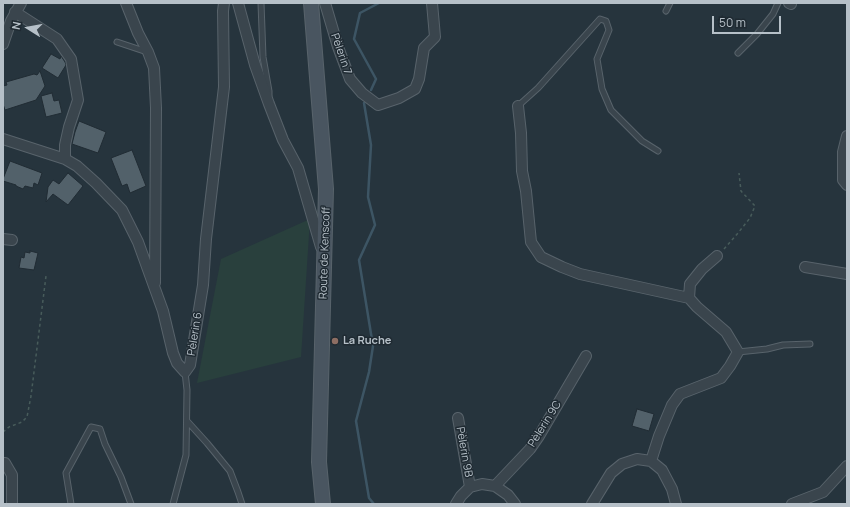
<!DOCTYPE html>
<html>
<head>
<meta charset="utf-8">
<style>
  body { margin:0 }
  #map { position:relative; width:850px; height:507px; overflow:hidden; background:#26343d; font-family:Manrope,sans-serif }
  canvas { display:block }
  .frame { position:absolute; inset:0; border:4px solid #b6c0c8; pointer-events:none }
  .north { position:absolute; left:8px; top:8px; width:40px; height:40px; -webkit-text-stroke:3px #1f2a32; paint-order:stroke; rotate:281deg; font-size:11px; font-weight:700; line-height:16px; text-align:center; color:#b6c0c8 }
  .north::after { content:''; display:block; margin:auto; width:14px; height:18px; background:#b6c0c8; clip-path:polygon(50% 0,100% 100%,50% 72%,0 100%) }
  .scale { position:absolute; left:712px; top:16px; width:69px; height:18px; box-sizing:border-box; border:2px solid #b6c0c8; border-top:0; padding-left:5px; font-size:12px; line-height:14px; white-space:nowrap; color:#b6c0c8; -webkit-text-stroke:3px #1f2a32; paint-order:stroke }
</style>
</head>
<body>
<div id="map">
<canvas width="850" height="507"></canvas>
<div class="frame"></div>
<div class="north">N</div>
<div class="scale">50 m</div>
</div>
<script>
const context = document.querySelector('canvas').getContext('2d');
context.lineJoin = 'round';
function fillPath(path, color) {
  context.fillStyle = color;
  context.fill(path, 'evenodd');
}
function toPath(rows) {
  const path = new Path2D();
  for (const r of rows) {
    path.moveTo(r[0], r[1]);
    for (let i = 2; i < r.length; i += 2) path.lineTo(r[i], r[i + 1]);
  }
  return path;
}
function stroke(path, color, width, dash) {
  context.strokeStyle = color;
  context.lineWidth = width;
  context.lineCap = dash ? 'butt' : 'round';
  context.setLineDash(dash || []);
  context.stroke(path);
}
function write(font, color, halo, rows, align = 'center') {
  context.font = font + ' Manrope,sans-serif';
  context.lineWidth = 3;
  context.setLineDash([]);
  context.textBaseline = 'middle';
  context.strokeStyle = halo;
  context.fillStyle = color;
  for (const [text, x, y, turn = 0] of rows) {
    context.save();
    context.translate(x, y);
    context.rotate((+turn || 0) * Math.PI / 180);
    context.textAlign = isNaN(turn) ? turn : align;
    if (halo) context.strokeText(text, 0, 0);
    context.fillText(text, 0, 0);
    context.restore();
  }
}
const green = toPath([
  [310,219,301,357,197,383,221,259]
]);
const stream = toPath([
  [371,90,376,79,354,39,360,13,379,3],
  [364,103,371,145,368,197,375,225,359,260,373,346,369,372,356,421,369,498,374,504]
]);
const building = toPath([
  [51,54,60,59,61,56,65,62,66,65,58,78,42,68,51,54],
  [40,71,45,86,36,100,5,110,3,104,3,86,7,85,6,82,34,74,37,75,40,71],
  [52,93,54,101,59,100,62,113,46,117,41,96,52,93],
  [79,121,106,132,98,153,72,144,75,132,79,121],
  [132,150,146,186,130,193,127,184,122,186,111,158,132,150],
  [10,161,42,173,38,185,34,183,33,188,25,186,23,189,16,186,16,185,3,181,3,179,10,161],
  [68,173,83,186,68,205,53,194,46,202,48,187,53,180,59,184,68,173],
  [30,251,38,253,34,270,19,268,21,257,24,258,25,252,30,253,30,251],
  [637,409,654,414,649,431,632,426,637,409]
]);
const path = toPath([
  [724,249,738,233,750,218,755,206,741,191,739,173],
  [3,432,9,427,22,422,27,417,31,396,46,276]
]);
const lane = toPath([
  [261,3,263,57,269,91,269,95],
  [666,11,670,3],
  [117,42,147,52],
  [738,53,757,34,773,14,778,3],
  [518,106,538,88,600,19,606,21,609,30,597,59,602,89,611,110,642,141,658,151],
  [738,352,767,349,783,345,810,344],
  [187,421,207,443,230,471,238,492,242,504],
  [71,504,66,473,91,427,100,429,105,444,121,477,131,504],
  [173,504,186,455,187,390,185,372]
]);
const street = toPath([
  [126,3,138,33,148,52,154,68,156,108,155,283],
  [238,3,255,65,269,104,283,140,298,168,321,247],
  [325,3,338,47,350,79,362,93,378,105,399,98,415,89,419,79,424,48,435,37,432,3],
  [789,3,791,4],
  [15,12,57,39,71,59,78,100,69,127,65,145,65,159],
  [3,44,11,21,21,3],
  [518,106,521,133,522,171,526,191,531,242,541,257,562,267,580,274,689,298],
  [847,136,843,152,843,180,847,185],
  [3,139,65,159,77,166,96,183,122,210,138,242,163,311,173,353,177,363,185,372,190,365,203,285,206,239,224,87,223,11,224,3],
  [3,239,12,240],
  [805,267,847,274],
  [458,418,470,487],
  [651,461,659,436,672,405,680,394,721,378,730,366,738,352,726,332,697,307,689,298,690,284,702,269,717,256],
  [3,463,5,463,12,475,12,504],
  [495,486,530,449,539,436,586,356],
  [456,504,461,496,470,487,482,484,495,486,508,495,515,504],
  [592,504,611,473,622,464,637,459,651,461,662,470,672,489,676,504],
  [792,504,823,492,847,466]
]);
const secondary = toPath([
  [311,3,326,189,319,462,323,504]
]);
const markers = [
  [335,341,4,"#8d6e63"]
];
const streetNames = [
  ["Pèlerin 7",341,54,71],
  ["Route de Kenscoff",325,253,-88],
  ["Pèlerin 6",195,334,-81],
  ["Pèlerin 9C",545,424,-58],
  ["Pèlerin 9B",464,452,80]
];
const poiNames = [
  ["La Ruche",343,341]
];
fillPath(green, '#29403d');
stroke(stream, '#3d5564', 2.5);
fillPath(building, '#52616a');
stroke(building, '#212c34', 1);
stroke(lane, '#58636b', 7);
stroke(street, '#58636b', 12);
stroke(secondary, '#58636b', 16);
stroke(path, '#485c5b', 1.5, [3, 3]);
stroke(lane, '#3a454d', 5);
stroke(street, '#3a454d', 10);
stroke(secondary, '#495560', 14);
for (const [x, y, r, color] of markers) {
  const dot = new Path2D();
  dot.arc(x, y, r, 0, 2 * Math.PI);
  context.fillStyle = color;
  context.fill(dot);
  stroke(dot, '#1f2a32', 1.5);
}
write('11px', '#b6c0c8', '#1f2a32', streetNames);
write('bold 11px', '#b6c0c8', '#1f2a32', poiNames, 'left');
</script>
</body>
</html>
